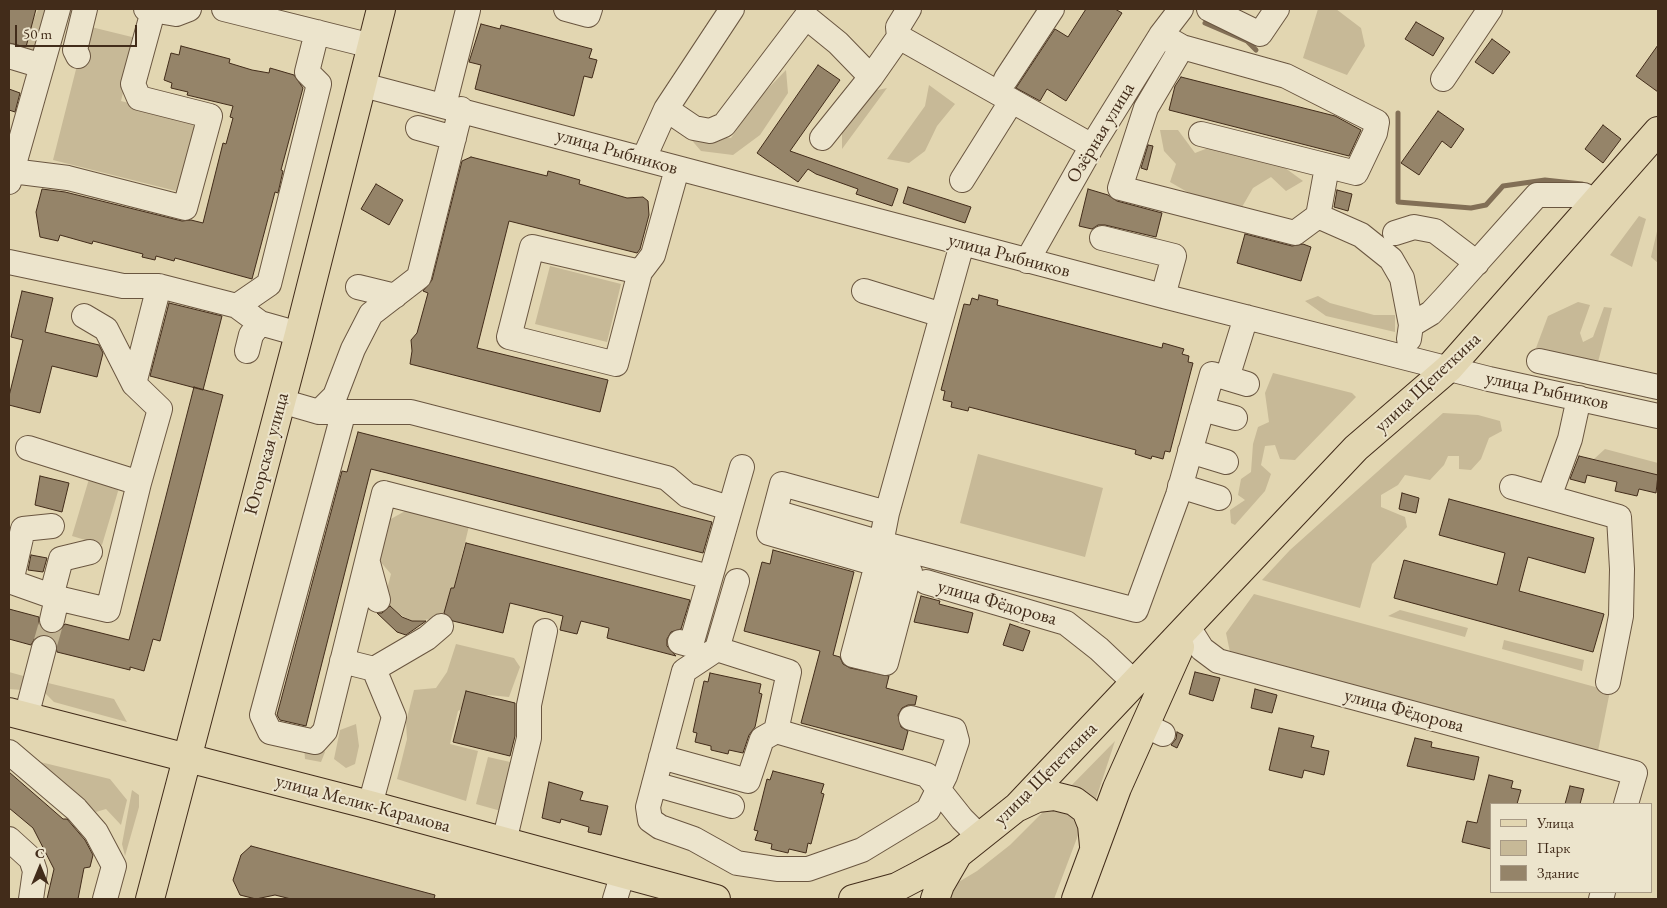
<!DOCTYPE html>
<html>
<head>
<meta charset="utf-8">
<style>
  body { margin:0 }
  #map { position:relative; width:1667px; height:908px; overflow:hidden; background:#e2d6b1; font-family:"EB Garamond",serif }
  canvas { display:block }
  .frame { position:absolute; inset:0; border:10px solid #422c1a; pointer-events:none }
  .legend { position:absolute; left:1490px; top:803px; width:162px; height:90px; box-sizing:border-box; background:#ece4cc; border:1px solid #a89a85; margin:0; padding:6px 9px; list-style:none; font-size:15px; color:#422c1a }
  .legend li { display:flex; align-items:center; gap:10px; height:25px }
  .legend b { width:25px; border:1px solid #a89a85 }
  .north { position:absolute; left:15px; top:843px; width:50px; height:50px; -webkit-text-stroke:4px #ece4cc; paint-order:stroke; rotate:0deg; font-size:14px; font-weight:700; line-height:20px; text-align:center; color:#422c1a }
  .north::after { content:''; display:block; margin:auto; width:18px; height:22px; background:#422c1a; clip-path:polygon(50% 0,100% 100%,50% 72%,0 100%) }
  .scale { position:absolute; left:15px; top:25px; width:122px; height:22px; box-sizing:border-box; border:2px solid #422c1a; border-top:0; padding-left:6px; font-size:15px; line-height:18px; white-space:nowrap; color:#422c1a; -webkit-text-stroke:4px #ece4cc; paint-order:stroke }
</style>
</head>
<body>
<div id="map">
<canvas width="1667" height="908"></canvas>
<div class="frame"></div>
<ul class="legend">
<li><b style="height:6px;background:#e2d6b1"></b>Улица</li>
<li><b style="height:14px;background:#c7b997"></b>Парк</li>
<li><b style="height:14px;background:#958469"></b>Здание</li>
</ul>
<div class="north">С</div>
<div class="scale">50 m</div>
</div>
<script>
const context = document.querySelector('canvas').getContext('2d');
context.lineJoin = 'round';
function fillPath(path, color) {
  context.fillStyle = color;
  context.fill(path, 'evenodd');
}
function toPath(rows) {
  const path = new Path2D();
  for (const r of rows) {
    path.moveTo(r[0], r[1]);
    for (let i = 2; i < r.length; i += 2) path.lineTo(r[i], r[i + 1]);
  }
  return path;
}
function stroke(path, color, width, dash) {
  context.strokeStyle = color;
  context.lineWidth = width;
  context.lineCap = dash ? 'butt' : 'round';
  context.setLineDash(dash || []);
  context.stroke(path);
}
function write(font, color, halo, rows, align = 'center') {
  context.font = font + ' "EB Garamond",serif';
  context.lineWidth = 4;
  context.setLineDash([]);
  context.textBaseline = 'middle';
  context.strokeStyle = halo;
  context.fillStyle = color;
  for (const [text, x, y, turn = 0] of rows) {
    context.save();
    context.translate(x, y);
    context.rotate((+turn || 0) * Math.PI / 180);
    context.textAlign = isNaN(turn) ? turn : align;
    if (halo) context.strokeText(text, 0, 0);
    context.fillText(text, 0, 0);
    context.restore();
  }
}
const green = toPath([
  [1318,9,1336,9,1361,28,1365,46,1347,75,1303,58],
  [38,10,45,10,43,28,35,50,25,50,32,22],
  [87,26,136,38,121,101,198,121,180,192,53,160],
  [786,70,788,93,760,135,733,155,701,151,689,137,731,138,756,101],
  [929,85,955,104,937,126,925,151,909,163,887,159,925,106],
  [887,88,842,149,842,129,873,91],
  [1160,130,1178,130,1195,153,1208,148,1281,165,1303,181,1286,191,1271,177,1253,188,1242,207,1203,201,1170,182,1176,164,1164,151],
  [1639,216,1646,219,1632,267,1610,255],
  [1658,227,1658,263,1651,257],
  [550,266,621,284,607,342,535,324],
  [1318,296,1330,303,1374,315,1395,315,1395,332,1326,316,1305,301],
  [1578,302,1590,305,1580,333,1583,342,1593,337,1604,307,1612,308,1598,362,1536,348,1548,316],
  [1273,373,1352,393,1356,397,1295,460,1280,459,1275,445,1265,446,1261,465,1271,474,1265,491,1235,525,1231,523,1230,510,1245,500,1238,495,1241,479,1251,472,1253,444,1258,427,1269,422,1265,393],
  [1443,413,1478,415,1500,421,1502,431,1489,438,1481,459,1471,470,1459,469,1459,456,1448,456,1444,465,1430,480,1405,475,1398,485,1381,495,1381,507,1405,517,1407,527,1372,564,1360,608,1262,580,1290,550],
  [1605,449,1658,463,1658,475,1594,459],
  [978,454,1103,488,1085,557,960,523],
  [89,479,119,488,102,545,72,536],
  [407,510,469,526,454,588,451,588,443,618,412,621,393,611,385,597,391,574,378,559,389,520],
  [1254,594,1610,691,1598,751,1231,657,1226,633],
  [1400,610,1468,628,1465,637,1388,616],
  [1504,640,1584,660,1582,671,1502,649],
  [456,644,514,658,520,667,509,697,488,695,458,711,450,744,478,751,466,801,397,779,407,739,406,722,414,690,436,688,447,672],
  [9,672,27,677,22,690,9,689],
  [48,683,114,699,127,722,54,702,45,693],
  [356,724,359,746,355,764,346,768,334,759,340,730],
  [1115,741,1093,808,1065,792],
  [321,745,325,752,321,762,305,759,304,747],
  [488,757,519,764,508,813,476,804],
  [32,760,110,779,127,800,121,825,106,809,96,812,78,794,51,780],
  [132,790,139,795,139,807,125,856,122,844],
  [1058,807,1079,820,1080,830,1054,899,944,899,947,889,977,871,1010,845,1045,810]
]);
const stream = toPath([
  [1205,23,1247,41,1256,50],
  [1398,113,1398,202,1471,208,1486,205,1503,186,1545,180,1582,184]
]);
const building = toPath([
  [9,9,36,9,26,47,9,43,9,9],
  [1086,9,1115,9,1122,13,1066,101,1047,89,1040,101,1016,88,1055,29,1068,37,1086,9],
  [1416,22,1444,38,1433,56,1405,39,1416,22],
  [481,24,500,29,501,25,592,49,589,58,597,60,592,78,584,76,574,116,475,89,481,65,469,62,481,24],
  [1492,39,1510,52,1493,74,1475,62,1492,39],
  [1658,45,1658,92,1636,76,1658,45],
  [181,46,230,59,229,63,252,70,269,73,270,68,294,75,303,88,281,170,283,171,278,193,275,192,252,279,175,258,174,261,156,256,155,260,142,257,143,254,93,241,92,244,60,235,58,241,40,237,36,212,42,189,65,192,182,221,191,220,203,223,223,143,226,144,233,118,230,117,233,106,187,95,188,92,171,88,172,83,164,80,171,53,179,55,181,46],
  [818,65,840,80,790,151,898,189,892,206,856,194,858,189,816,174,808,169,798,182,757,153,818,65],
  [1181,77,1335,116,1361,130,1349,156,1169,110,1175,86,1181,77],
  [9,89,20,93,15,112,9,110,9,89],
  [1438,111,1464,129,1451,148,1442,141,1419,175,1401,163,1438,111],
  [1603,125,1621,139,1603,163,1585,149,1603,125],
  [1148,145,1153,146,1147,170,1141,168,1148,145],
  [471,157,547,176,548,171,580,180,579,184,627,198,643,197,648,201,649,215,640,249,637,253,509,221,477,348,608,380,600,412,410,364,412,351,411,340,417,333,428,293,423,291,432,280,462,161,471,157],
  [376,184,403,200,389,225,361,209,376,184],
  [908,187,971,207,965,223,903,203,908,187],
  [1088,189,1108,195,1117,201,1162,213,1156,237,1105,225,1098,225,1092,229,1079,226,1088,189],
  [1337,190,1352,194,1348,211,1334,207,1337,190],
  [1245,234,1292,246,1303,244,1311,247,1301,281,1237,263,1245,234],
  [22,291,53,298,45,332,99,345,103,353,97,377,52,366,40,413,9,405,9,396,23,340,11,337,22,291],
  [979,295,998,300,997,305,1162,348,1163,343,1184,349,1182,354,1189,356,1188,362,1193,363,1170,452,1165,451,1163,459,1152,456,1151,459,1135,454,1136,450,969,407,968,411,951,407,952,402,943,400,945,391,941,390,964,304,970,305,972,298,978,300,979,295],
  [169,303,222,316,203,390,150,376,169,303],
  [194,387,223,395,160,641,153,639,144,671,130,667,130,670,57,652,54,639,47,635,35,638,31,645,9,639,9,609,39,617,39,625,48,633,57,633,65,624,129,640,194,387],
  [358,432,712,522,703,553,371,469,306,726,280,720,277,715,342,471,347,472,358,432],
  [1579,456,1658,475,1656,493,1639,489,1637,496,1615,491,1617,482,1587,475,1585,483,1570,479,1579,456],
  [40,476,69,483,62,512,35,505,40,476],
  [1402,493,1419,498,1416,513,1399,509,1402,493],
  [1449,499,1594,538,1585,573,1528,557,1519,591,1604,614,1593,652,1394,598,1404,560,1497,585,1505,553,1439,535,1449,499],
  [466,543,690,600,681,629,671,632,667,639,667,646,676,656,607,638,609,628,581,621,577,634,560,630,563,616,510,603,503,633,453,621,444,613,451,588,454,588,466,543],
  [773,550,854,572,833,655,840,657,843,664,850,668,889,676,886,688,917,696,915,705,908,705,902,708,898,715,901,727,908,731,903,750,801,723,820,651,744,631,762,562,770,564,773,550],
  [31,555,47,558,43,572,28,570,31,555],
  [921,596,940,601,939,604,973,613,968,633,914,622,921,596],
  [390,606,402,617,412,621,426,621,406,635,397,632,377,613,382,613,390,606],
  [1010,624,1030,631,1023,651,1003,645,1010,624],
  [1195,672,1220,678,1213,701,1189,694,1195,672],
  [710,673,761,684,759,693,762,694,755,727,749,735,743,753,729,750,728,754,711,750,711,746,695,742,697,733,693,732,704,681,708,682,710,673],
  [1255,689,1277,695,1272,713,1251,708,1255,689],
  [466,691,515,703,515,736,510,756,453,742,466,691],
  [1279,728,1314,736,1311,747,1329,751,1324,775,1304,770,1302,778,1269,770,1279,728],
  [1177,732,1183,735,1177,748,1171,745,1176,739,1177,732],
  [1415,738,1432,742,1431,747,1479,757,1474,780,1407,766,1415,738],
  [773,771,824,784,821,793,824,794,811,844,808,843,806,853,789,849,788,853,771,849,772,844,755,840,758,831,754,830,761,803,767,779,770,780,773,771],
  [9,772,63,819,67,819,85,840,93,855,90,867,84,868,78,899,47,899,54,869,33,828,9,808,9,772],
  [1489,775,1513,781,1511,788,1521,790,1517,804,1491,804,1491,849,1462,842,1467,821,1477,823,1489,775],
  [549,782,583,792,580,800,608,806,601,835,588,832,589,827,561,819,560,823,542,818,549,782],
  [1570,786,1584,789,1580,804,1565,804,1570,786],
  [251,846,435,895,434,899,291,899,275,895,256,899,240,895,233,880,241,855,251,846]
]);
const minorTunnel = toPath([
  [44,648,52,620]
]);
const minor = toPath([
  [146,9,176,14,189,9],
  [224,9,372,46],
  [566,9,588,15,590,9],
  [1209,9,1260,34,1277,9],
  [1161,35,1182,47,1286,76,1377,122,1375,133,1356,173,1201,134],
  [899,37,1092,146],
  [1182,47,1146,108,1120,188,1295,233,1318,216,1327,167],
  [9,56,42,66],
  [78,56,75,50,85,9],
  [1006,79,1052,9],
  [1443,79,1490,9],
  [363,85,1163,296,1489,379,1658,416],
  [444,105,468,10],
  [666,109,694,128,710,131,724,125,806,17,838,43,871,77],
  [418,128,454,138],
  [822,138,871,77,899,37,898,27,909,9],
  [644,158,666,109,732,9],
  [12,171,68,178,185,208,210,116,139,98,133,84,153,11],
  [962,180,1011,102],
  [9,182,58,9],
  [1318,216,1361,235,1391,259,1402,278,1411,325,1409,339],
  [1395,233,1414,227,1435,231,1477,263],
  [1102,238,1174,256,1163,296],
  [1027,261,1092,146,1161,35,1181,9],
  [9,262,123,286,159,286,237,306,260,323,299,334],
  [640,272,532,247,509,337,616,364,640,272,653,255,677,169],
  [358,287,395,296],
  [864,291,942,315],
  [237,306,269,284,319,84,307,72,317,32],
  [84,316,106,329,134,384],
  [1411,325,1431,313,1445,298,1537,195,1584,195,1596,202],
  [247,351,251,335,260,323],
  [1539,361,1658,387],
  [1227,378,1247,384],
  [281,401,319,412,411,412,667,478,687,495,729,508],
  [1202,409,1235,418],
  [319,412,335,396,353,349,371,314,419,277,461,109],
  [336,412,341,422,262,715,270,732,315,742,325,731,384,493,710,577],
  [28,448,139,483],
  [1190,451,1226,462],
  [1180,486,1219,498],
  [1512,487,1619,517,1622,569,1621,616,1608,682],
  [1549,497,1570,439,1579,398],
  [775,512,881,543,1136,610,1178,495,1212,374,1227,378,1246,317],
  [887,513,782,484,769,533,877,564,910,572,886,663,853,655,877,564,887,513,962,244],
  [368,563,378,600],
  [9,581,57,598,108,610,139,483,160,409,134,384,159,286],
  [11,582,23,529,52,526],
  [926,582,1066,623,1099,649,1135,683],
  [51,597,61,559,90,552],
  [52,620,57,598],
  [1188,627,1202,649,1218,661,1635,773,1626,804],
  [680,642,691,645,742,467],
  [717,649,737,581],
  [870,659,898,552],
  [342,661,374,669,394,717,370,805],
  [374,669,427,638,441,626],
  [26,717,44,648],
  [1144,725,1163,734],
  [776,731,789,672,717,649,684,671,648,807,650,820,660,827,694,839,737,863,777,869,808,869,862,850,928,810,945,776,957,741,954,730,911,718],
  [9,752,76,809,96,832,114,866,105,899],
  [661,757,748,781,762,739,776,731,927,775,962,819,980,837],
  [654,784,732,806],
  [9,839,31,859,35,871,31,899],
  [504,842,529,738,529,705,545,631],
  [615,899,623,873],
  [1601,899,1603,892]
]);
const major = toPath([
  [9,712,370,805,716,899],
  [1018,807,1037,798,1054,796,1074,801,1086,810,1092,825,1094,846],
  [150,899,299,334,381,9],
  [853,899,897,887,918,876,958,854,1017,807,1356,448,1449,368,1658,131],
  [935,899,940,885,958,854],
  [1076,899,1117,788,1180,647]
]);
const streetNames = [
  ["Озёрная улица",1101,133,-59],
  ["улица Рыбников",617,152,16],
  ["улица Рыбников",1009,256,15],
  ["улица Щепеткина",1428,383,-43],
  ["улица Рыбников",1547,391,12],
  ["Югорская улица",267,454,-75],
  ["улица Фёдорова",997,603,16],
  ["улица Фёдорова",1404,711,15],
  ["улица Щепеткина",1046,774,-45],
  ["улица Мелик-Карамова",363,804,15]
];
fillPath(green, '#c7b997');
stroke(stream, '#826f56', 5);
fillPath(building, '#958469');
stroke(building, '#422c1a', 1);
stroke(minorTunnel, '#c2b493', 24, [24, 12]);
stroke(minor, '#6a5640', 26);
stroke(major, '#422c1a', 30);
stroke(minor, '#ece4cc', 24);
stroke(major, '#e2d6b1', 28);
write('19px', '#422c1a', '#ece4cc', streetNames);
</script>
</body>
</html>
